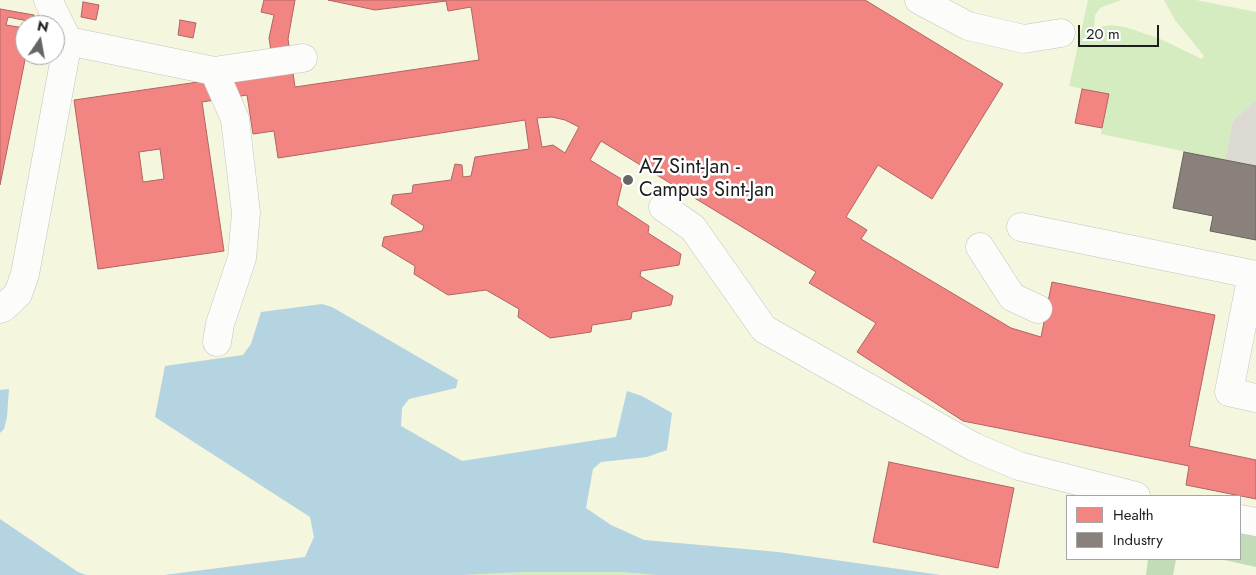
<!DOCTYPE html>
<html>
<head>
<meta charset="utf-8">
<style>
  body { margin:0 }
  #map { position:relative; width:1256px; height:575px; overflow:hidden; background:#eceae4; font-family:Jost,sans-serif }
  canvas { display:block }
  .legend { position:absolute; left:1066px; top:495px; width:175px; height:65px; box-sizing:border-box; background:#fff; border:1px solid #a5a5a5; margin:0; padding:6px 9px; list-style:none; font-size:15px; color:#1d1d1d }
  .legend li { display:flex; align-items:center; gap:10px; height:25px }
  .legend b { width:25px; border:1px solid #a5a5a5 }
  .north { position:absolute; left:15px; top:15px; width:50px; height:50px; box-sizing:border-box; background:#fff; border:1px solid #a5a5a5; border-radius:50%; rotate:12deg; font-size:14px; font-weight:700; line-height:20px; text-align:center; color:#1d1d1d }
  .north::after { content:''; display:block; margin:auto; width:18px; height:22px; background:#656563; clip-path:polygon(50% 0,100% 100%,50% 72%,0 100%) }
  .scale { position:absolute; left:1078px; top:25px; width:81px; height:22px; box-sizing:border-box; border:2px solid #1d1d1d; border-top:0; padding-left:6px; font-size:15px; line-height:18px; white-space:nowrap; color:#1d1d1d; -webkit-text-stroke:4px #fff; paint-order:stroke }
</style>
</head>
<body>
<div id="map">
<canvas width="1256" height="575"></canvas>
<ul class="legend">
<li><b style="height:14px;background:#f28482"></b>Health</li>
<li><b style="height:14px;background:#8a817c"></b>Industry</li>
</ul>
<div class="north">N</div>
<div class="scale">20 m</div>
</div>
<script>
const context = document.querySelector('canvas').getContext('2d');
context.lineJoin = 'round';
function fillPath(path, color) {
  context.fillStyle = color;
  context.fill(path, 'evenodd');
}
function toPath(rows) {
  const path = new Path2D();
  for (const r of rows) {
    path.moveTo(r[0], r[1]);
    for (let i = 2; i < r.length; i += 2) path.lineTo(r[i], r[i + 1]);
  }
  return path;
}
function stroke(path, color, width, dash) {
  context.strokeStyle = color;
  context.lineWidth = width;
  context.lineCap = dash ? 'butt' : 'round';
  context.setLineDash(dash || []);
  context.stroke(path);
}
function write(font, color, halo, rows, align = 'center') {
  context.font = font + ' Jost,sans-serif';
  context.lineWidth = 5;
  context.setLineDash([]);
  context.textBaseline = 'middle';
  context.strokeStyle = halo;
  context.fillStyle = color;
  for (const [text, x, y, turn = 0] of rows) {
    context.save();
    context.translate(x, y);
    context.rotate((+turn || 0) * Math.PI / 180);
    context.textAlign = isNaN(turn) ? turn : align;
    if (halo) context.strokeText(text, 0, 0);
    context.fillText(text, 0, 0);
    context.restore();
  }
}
const education = toPath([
  [0,0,1256,0,1256,575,941,575,778,552,644,540,611,525,586,508,592,469,601,462,647,457,616,437,462,461,401,426,402,408,409,399,456,388,261,312,251,344,243,355,165,366,155,417,311,517,314,537,305,557,164,575,86,575,78,572,0,519,0,433,4,429,8,389,0,390],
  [25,25,55,25,55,55,25,55],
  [1067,496,1240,496,1240,559,1067,559]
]);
const airport = toPath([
  [1256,100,1256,166,1225,160,1233,120]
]);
const grass = toPath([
  [1088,0,1121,0,1100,8,1095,15,1094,28,1111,25,1125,27,1158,38,1202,59,1204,56,1175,20,1164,0,1196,0,1256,12,1256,100,1233,120,1225,160,1101,134,1109,94,1069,86],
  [523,572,621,572,658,575,461,575]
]);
const forest = toPath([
  [1240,529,1256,532,1256,567,1220,559,1240,559],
  [1148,559,1176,559,1173,575,1146,575]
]);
const water = toPath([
  [322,304,332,307,458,380,456,388,409,399,402,408,401,426,462,461,616,437,627,391,642,396,672,413,667,450,647,457,601,462,593,469,586,508,611,525,644,540,778,552,941,575,658,575,621,572,523,572,461,575,164,575,305,557,314,537,310,517,155,417,165,366,243,355,251,344,261,312],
  [9,389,7,417,4,429,0,433,0,390],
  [0,519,78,572,86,575,0,575]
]);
const health = toPath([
  [264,0,295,0,288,39,295,87,479,60,471,7,448,11,446,1,375,10,328,0,865,0,1003,84,932,199,878,165,846,217,867,230,861,239,1011,328,1041,337,1052,282,1215,315,1189,446,1256,460,1256,499,1186,485,1189,466,963,421,857,352,876,323,809,283,816,272,601,141,590,160,623,180,617,205,649,226,648,233,681,254,679,265,641,271,640,276,673,296,671,305,632,312,631,319,592,325,591,332,550,338,518,317,519,309,486,290,448,295,414,274,415,266,382,246,384,237,422,231,424,226,391,204,393,195,412,193,413,185,451,180,455,164,462,165,463,177,471,176,475,157,529,149,525,120,278,158,274,131,253,134,247,95,202,102,224,251,98,269,74,100,274,71,269,38,274,15,261,12,264,0],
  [552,117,565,120,579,127,565,153,553,145,542,147,537,118,552,117],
  [160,149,164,179,143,182,139,152,160,149],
  [83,2,99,5,96,20,81,17,83,2],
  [0,9,34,15,32,25,27,25,28,21,8,17,6,25,25,28,26,55,0,185,0,9],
  [180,20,196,23,193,38,178,35,180,20],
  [1082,89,1109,94,1102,128,1075,123,1082,89],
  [889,462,1014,488,998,568,873,542,889,462]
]);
const industry = toPath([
  [1184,152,1256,166,1256,240,1210,231,1213,216,1173,208,1184,152]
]);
const minor = toPath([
  [48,0,68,41,214,71,303,58],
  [919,0,968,26,1024,39,1061,33],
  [214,71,235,119,246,213,242,258,220,324,217,342],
  [663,207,693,228,764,329,974,447,1019,466,1136,496],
  [1021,227,1256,275],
  [980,247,1012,297,1038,309],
  [1252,274,1229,392,1256,398],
  [0,309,3,308,18,294,25,274,68,41],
  [1240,519,1256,522]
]);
const markers = [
  [628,180,6,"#656563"]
];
const poiNames = [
  ["AZ Sint-Jan -",639,168],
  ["Campus Sint-Jan",639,191]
];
fillPath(education, '#f5f6de');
fillPath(airport, '#dcdad3');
fillPath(grass, '#d4ecc0');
fillPath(forest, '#c2dcb7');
fillPath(water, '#b5d4e1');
fillPath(health, '#f28482');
stroke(health, '#b26564', 1);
fillPath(industry, '#8a817c');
stroke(industry, '#696360', 1);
stroke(minor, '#c4c4c1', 29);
stroke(minor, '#fcfcfb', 28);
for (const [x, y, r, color] of markers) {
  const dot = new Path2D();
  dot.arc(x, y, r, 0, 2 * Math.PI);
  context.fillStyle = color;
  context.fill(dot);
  stroke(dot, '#fff', 2);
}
write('20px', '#1d1d1d', '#fff', poiNames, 'left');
</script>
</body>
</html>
